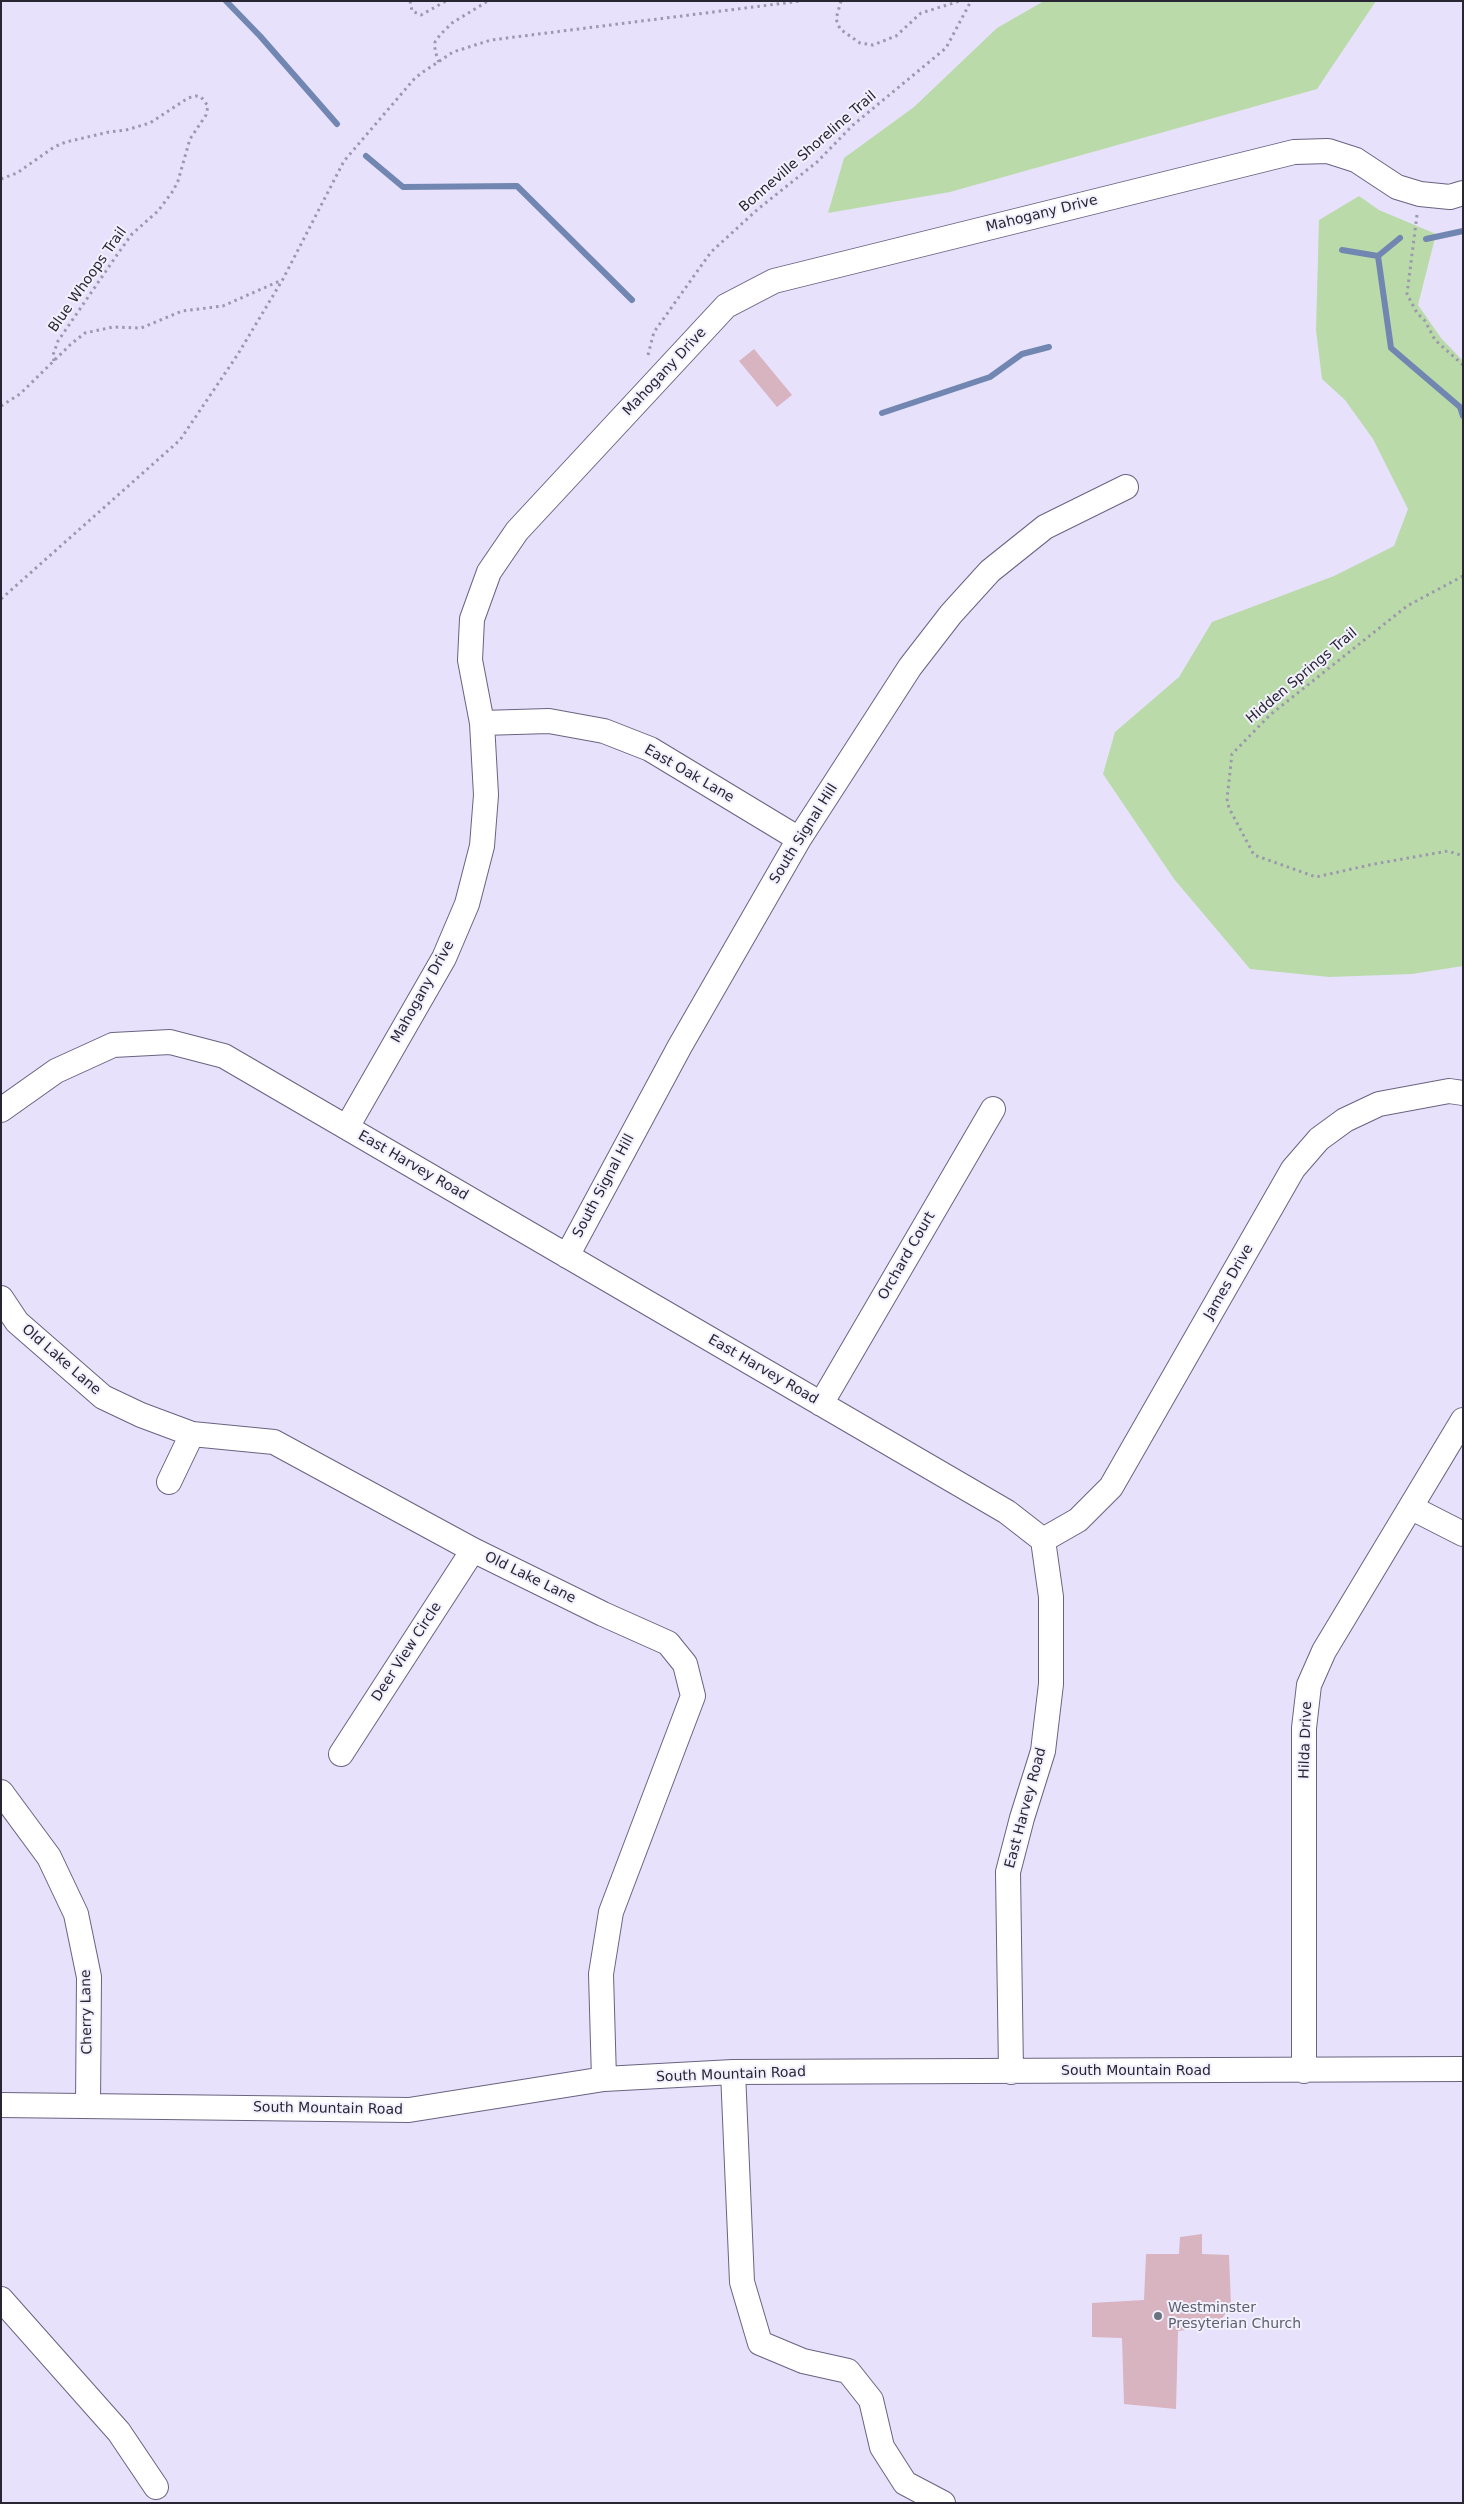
<!DOCTYPE html>
<html>
<head>
<meta charset="utf-8">
<style>
  body { margin:0 }
  #map { position:relative; width:1464px; height:2504px; overflow:hidden; background:#e7e1fc; font-family:"DejaVu Sans",sans-serif }
  canvas { display:block }
  .frame { position:absolute; inset:0; border:2px solid #292633; pointer-events:none }
</style>
</head>
<body>
<div id="map">
<canvas width="1464" height="2504"></canvas>
<div class="frame"></div>
</div>
<script>
const context = document.querySelector('canvas').getContext('2d');
context.lineJoin = 'round';
function fillPath(path, color) {
  context.fillStyle = color;
  context.fill(path, 'evenodd');
}
function toPath(rows) {
  const path = new Path2D();
  for (const r of rows) {
    path.moveTo(r[0], r[1]);
    for (let i = 2; i < r.length; i += 2) path.lineTo(r[i], r[i + 1]);
  }
  return path;
}
function stroke(path, color, width, dash) {
  context.strokeStyle = color;
  context.lineWidth = width;
  context.lineCap = dash ? 'butt' : 'round';
  context.setLineDash(dash || []);
  context.stroke(path);
}
function write(font, color, halo, rows, align = 'center') {
  context.font = font + ' "DejaVu Sans",sans-serif';
  context.lineWidth = 4;
  context.setLineDash([]);
  context.textBaseline = 'middle';
  context.strokeStyle = halo;
  context.fillStyle = color;
  for (const [text, x, y, turn = 0] of rows) {
    context.save();
    context.translate(x, y);
    context.rotate((+turn || 0) * Math.PI / 180);
    context.textAlign = isNaN(turn) ? turn : align;
    if (halo) context.strokeText(text, 0, 0);
    context.fillText(text, 0, 0);
    context.restore();
  }
}
const green = toPath([
  [1044,1,1376,1,1317,89,950,192,828,213,844,158,914,107,997,28],
  [1359,196,1379,210,1436,234,1418,305,1441,338,1463,361,1463,966,1412,974,1329,977,1250,969,1174,879,1103,774,1115,732,1179,677,1212,622,1334,576,1394,546,1408,509,1373,439,1345,400,1322,379,1316,330,1319,220]
]);
const stream = toPath([
  [226,1,260,36,337,124],
  [366,156,403,187,517,186,632,300],
  [1400,238,1378,256,1391,348,1460,407,1463,416],
  [1426,239,1463,231],
  [1342,250,1378,256],
  [882,413,990,377,1022,354,1049,347]
]);
const building = toPath([
  [754,349,792,395,777,407,739,361],
  [1202,2234,1202,2254,1229,2255,1231,2306,1217,2325,1178,2331,1176,2409,1124,2404,1122,2338,1092,2337,1092,2303,1144,2300,1146,2254,1179,2254,1180,2237]
]);
const path = toPath([
  [410,1,412,11,421,15,446,1],
  [841,1,836,19,840,29,860,43,873,45,896,36,921,13,960,1],
  [439,62,435,51,435,42,440,35,452,23,488,1],
  [1,179,17,173,54,147,66,142,109,132,126,130,150,123,188,98,196,96,201,97,208,106,206,115,190,139,178,181,173,191,158,211,132,234,119,252,58,341,53,355,54,361],
  [1417,215,1407,294,1417,313,1425,321,1435,340,1463,365],
  [648,355,654,332,711,252,758,209,817,162,853,125,946,48,971,1],
  [1,406,20,394,71,344,85,333,113,327,141,328,182,311,223,306,282,280],
  [1463,576,1407,606,1270,715,1232,754,1227,799,1229,808,1254,855,1316,877,1374,864,1448,851,1463,856],
  [1,599,180,440,238,354,283,279,344,161,415,78,423,72,453,52,491,40,801,1]
]);
const minor = toPath([
  [482,723,549,721,604,731,650,749,799,839],
  [1,1110,56,1071,113,1045,170,1042,224,1056,1007,1512,1043,1540,1051,1597,1051,1684,1043,1751,1022,1818,1008,1872,1011,2072],
  [347,1127,444,958,467,904,482,846,486,795,482,723,470,660,472,619,489,572,517,531,726,306,774,281,1294,152,1328,151,1356,160,1397,187,1420,194,1450,197,1463,193],
  [567,1256,680,1046,799,839,910,667,951,614,990,571,1045,527,1126,487],
  [1,1298,17,1322,103,1397,141,1415,192,1434,274,1442,473,1550,603,1614,668,1643,685,1664,693,1696,611,1912,601,1974,604,2079],
  [821,1404,993,1109],
  [169,1482,192,1434],
  [1412,1508,1463,1534],
  [1043,1540,1078,1520,1111,1487,1293,1169,1319,1139,1345,1120,1379,1104,1449,1091,1463,1093],
  [341,1754,473,1550],
  [1,1792,49,1857,76,1914,89,1977,88,2106],
  [1304,2071,1304,1728,1309,1685,1324,1651,1463,1420],
  [733,2072,742,2282,760,2343,803,2361,848,2371,871,2400,882,2447,905,2483,943,2503],
  [1,2105,409,2110,604,2079,733,2072,1463,2069],
  [1,2299,119,2432,156,2487]
]);
const markers = [
  [1158,2316,5,"#6b7280"]
];
const streetNames = [
  ["Bonneville Shoreline Trail",808,152,-41],
  ["Mahogany Drive",1042,214,-14],
  ["Blue Whoops Trail",88,280,-55],
  ["Mahogany Drive",665,372,-47],
  ["Hidden Springs Trail",1302,676,-40],
  ["East Oak Lane",689,774,30],
  ["South Signal Hill",804,834,-58],
  ["Mahogany Drive",423,992,-61],
  ["East Harvey Road",413,1166,30],
  ["South Signal Hill",604,1186,-62],
  ["Orchard Court",907,1256,-60],
  ["James Drive",1229,1282,-60],
  ["Old Lake Lane",61,1360,41],
  ["East Harvey Road",763,1370,30],
  ["Old Lake Lane",530,1578,26],
  ["Deer View Circle",407,1652,-57],
  ["Hilda Drive",1306,1740,-88],
  ["East Harvey Road",1026,1808,-75],
  ["Cherry Lane",87,2012,-91],
  ["South Mountain Road",1136,2071],
  ["South Mountain Road",731,2075,-2],
  ["South Mountain Road",328,2109,1]
];
const worshipNames = [
  ["Westminster",1168,2308],
  ["Presyterian Church",1168,2324]
];
fillPath(green, '#badba9');
stroke(stream, '#7286b2', 6);
fillPath(building, '#d8b3c0');
stroke(minor, '#6a6380', 26);
stroke(path, '#9d98ae', 3, [2.5, 4]);
stroke(minor, '#fff', 24);
for (const [x, y, r, color] of markers) {
  const dot = new Path2D();
  dot.arc(x, y, r, 0, 2 * Math.PI);
  context.fillStyle = color;
  context.fill(dot);
  stroke(dot, '#f3f0fe', 2);
}
write('14px', '#292633', '#f3f0fe', streetNames);
write('14px', '#5b616d', '#f3f0fe', worshipNames, 'left');
</script>
</body>
</html>
